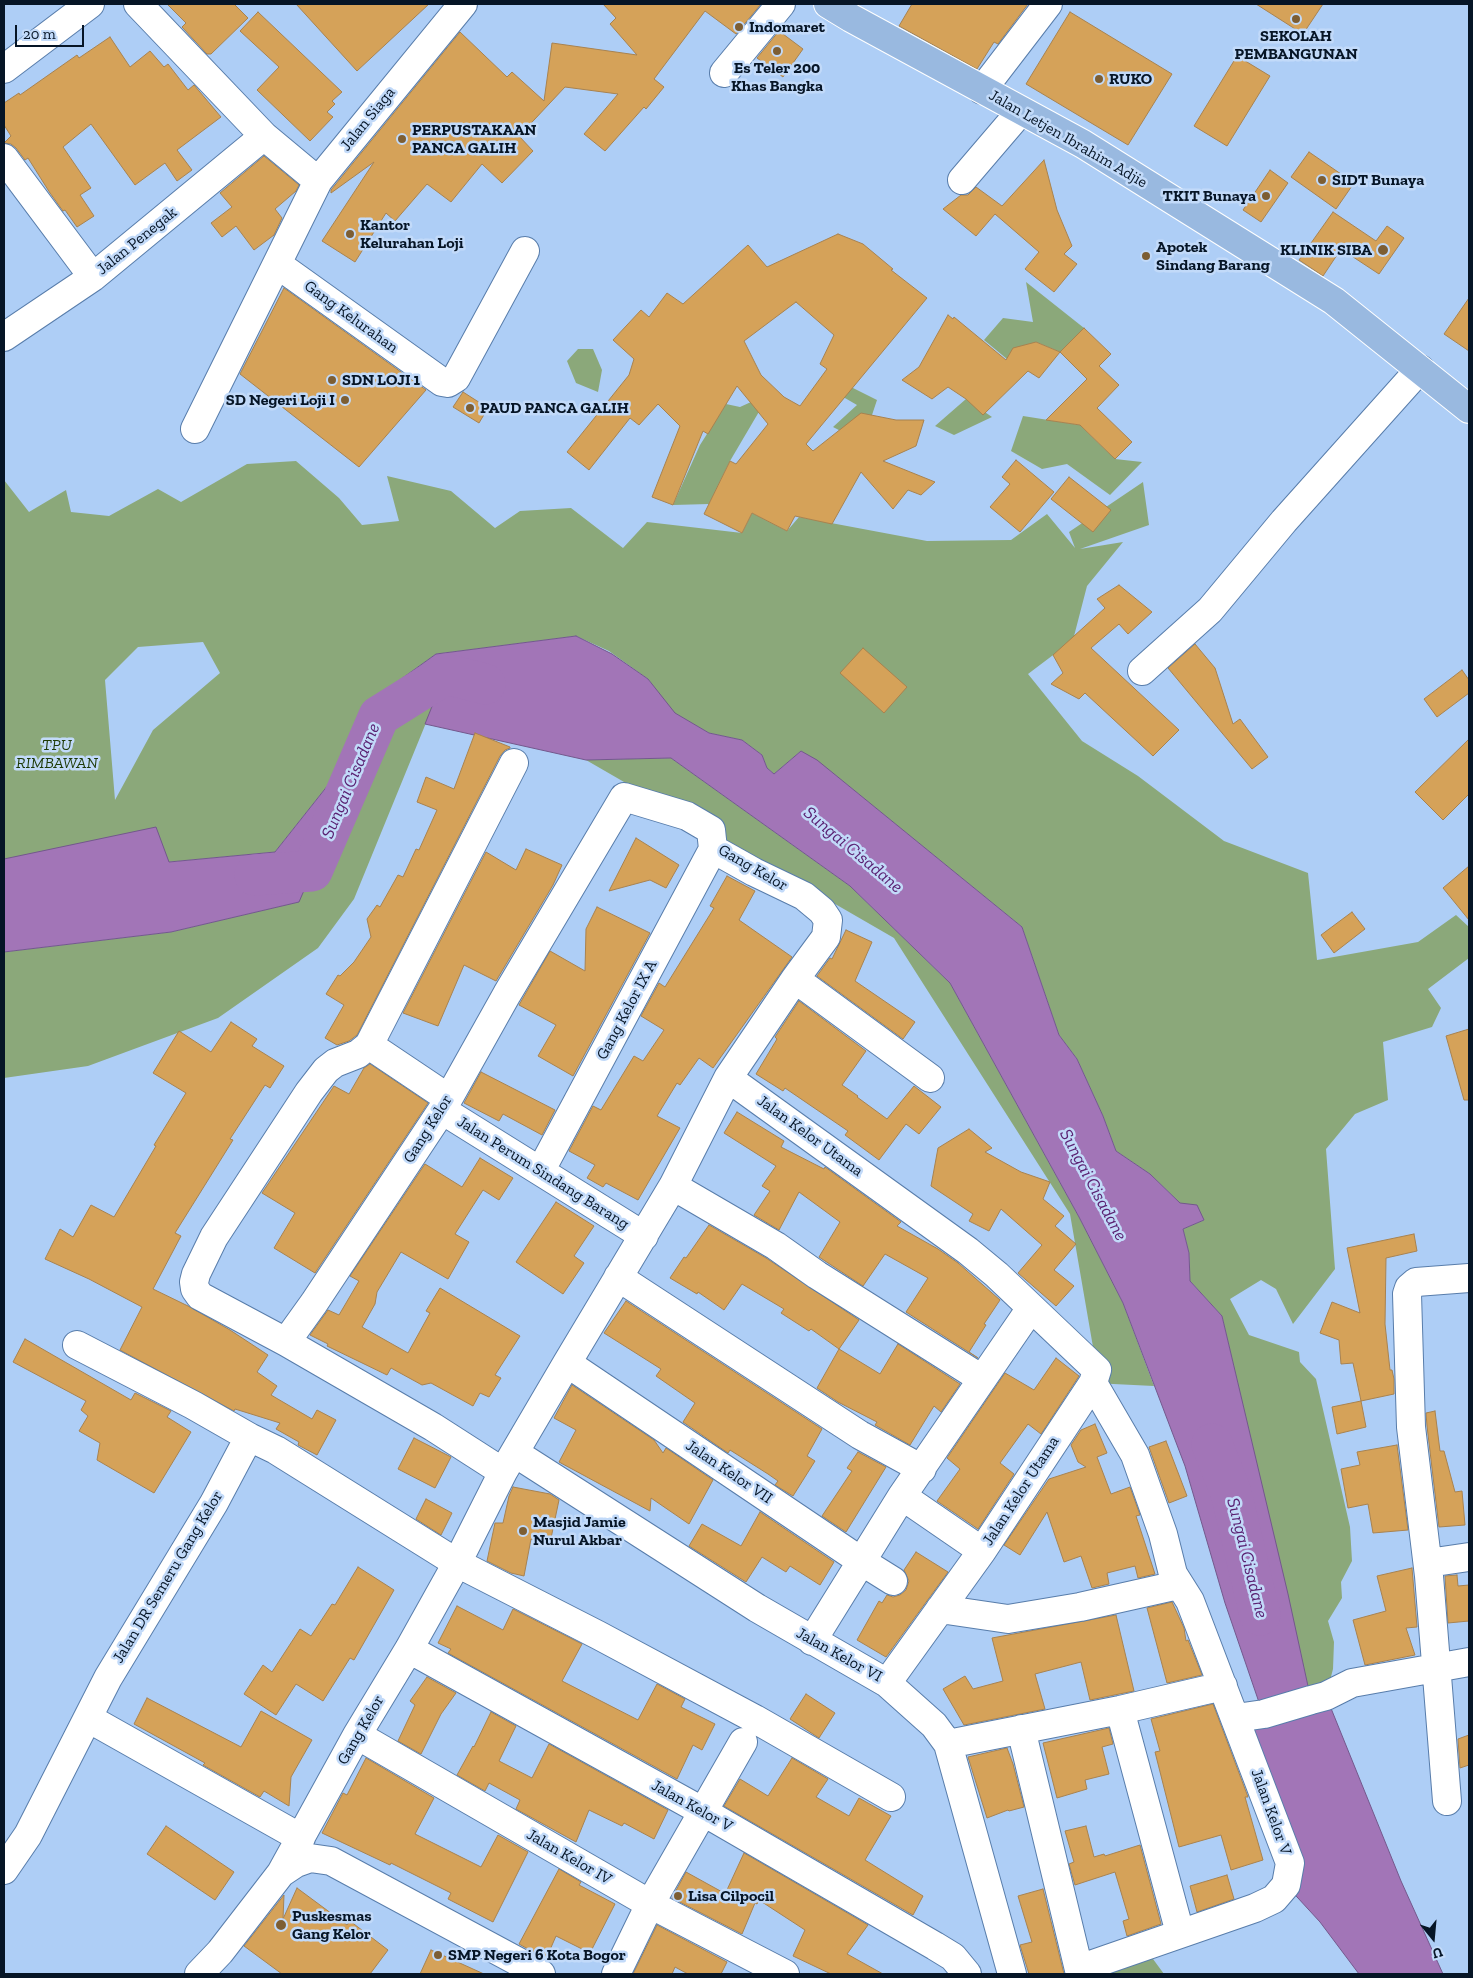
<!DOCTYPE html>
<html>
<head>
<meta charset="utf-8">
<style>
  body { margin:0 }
  #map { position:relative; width:1473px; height:1978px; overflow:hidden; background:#aecef6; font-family:"Zilla Slab",serif }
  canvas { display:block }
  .frame { position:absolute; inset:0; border:5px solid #061526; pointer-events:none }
  .north { position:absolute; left:1408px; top:1913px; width:50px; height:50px; -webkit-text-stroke:4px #c2daf9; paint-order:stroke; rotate:163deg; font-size:14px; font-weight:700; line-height:20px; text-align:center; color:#061526 }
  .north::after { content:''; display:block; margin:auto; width:18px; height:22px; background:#061526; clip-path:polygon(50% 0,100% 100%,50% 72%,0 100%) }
  .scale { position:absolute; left:15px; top:25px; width:69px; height:22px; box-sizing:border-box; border:2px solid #061526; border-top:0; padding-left:6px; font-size:15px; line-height:18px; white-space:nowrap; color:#061526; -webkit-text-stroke:4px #c2daf9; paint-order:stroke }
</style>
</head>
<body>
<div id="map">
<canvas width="1473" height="1978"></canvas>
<div class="frame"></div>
<div class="north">U</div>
<div class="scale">20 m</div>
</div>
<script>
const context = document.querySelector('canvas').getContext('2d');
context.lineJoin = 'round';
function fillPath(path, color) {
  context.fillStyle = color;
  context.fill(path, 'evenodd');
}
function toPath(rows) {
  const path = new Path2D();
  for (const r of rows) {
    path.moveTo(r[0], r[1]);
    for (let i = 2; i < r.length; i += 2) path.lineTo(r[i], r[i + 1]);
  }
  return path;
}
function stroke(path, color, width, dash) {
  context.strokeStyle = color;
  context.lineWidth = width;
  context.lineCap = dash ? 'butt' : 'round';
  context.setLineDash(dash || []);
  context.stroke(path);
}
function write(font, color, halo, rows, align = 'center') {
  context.font = font + ' "Zilla Slab",serif';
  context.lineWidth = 5;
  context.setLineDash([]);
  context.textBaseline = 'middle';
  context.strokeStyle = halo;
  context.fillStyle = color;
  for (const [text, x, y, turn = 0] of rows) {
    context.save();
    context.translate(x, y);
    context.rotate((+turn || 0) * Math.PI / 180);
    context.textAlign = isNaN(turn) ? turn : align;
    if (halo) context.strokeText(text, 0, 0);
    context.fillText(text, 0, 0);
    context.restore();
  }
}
const green = toPath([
  [1026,282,1084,328,1060,352,1036,342,1007,359,984,340,1003,318,1033,322],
  [578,349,593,349,602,370,598,392,576,383,567,361],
  [845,384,877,400,872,415,860,441,833,427,857,405,838,394],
  [966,399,992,417,954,435,935,426],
  [751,402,760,410,730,461,709,504,673,505,700,445,726,404,740,407],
  [1023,416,1080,425,1115,459,1142,462,1110,495,1067,464,1042,469,1011,451],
  [296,461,339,498,362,525,399,521,387,476,451,491,495,528,520,511,571,508,623,548,647,522,742,533,752,513,787,531,799,517,927,541,1011,540,1047,514,1075,548,1069,532,1143,482,1149,525,1080,549,1123,542,1087,586,1073,640,1028,674,1082,741,1138,776,1224,841,1308,873,1317,960,1418,942,1456,915,1469,927,1469,958,1428,989,1441,1008,1432,1027,1383,1042,1388,1100,1355,1114,1326,1149,1335,1269,1293,1324,1276,1289,1261,1280,1230,1299,1249,1335,1299,1352,1300,1362,1316,1379,1350,1527,1352,1561,1341,1582,1342,1598,1328,1621,1334,1642,1333,1669,1326,1696,1311,1700,1222,1316,1190,1281,1189,1253,1183,1229,1204,1220,1180,1203,1150,1174,1116,1151,1103,1116,1077,1059,1059,1035,1022,927,835,775,801,751,774,774,767,768,762,755,742,740,709,733,672,712,648,679,609,651,576,636,436,654,383,692,336,775,275,852,169,862,17,857,4,859,4,480,29,512,66,490,71,512,109,516,158,489,181,502,247,464],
  [203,642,220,673,153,730,115,800,105,680,138,647],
  [446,674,354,899,318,948,218,1018,88,1066,4,1078,4,952,171,932,298,902,379,716],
  [671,758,850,886,950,983,1079,1217,1123,1303,1154,1386,1093,1383,1097,1370,1070,1214,894,938,586,760],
  [1169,1938,1153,1959,1164,1974,1113,1974,1110,1968]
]);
const water = toPath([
  [576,636,612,654,648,679,675,713,709,733,742,740,762,755,767,768,774,774,801,751,817,760,1022,927,1059,1035,1077,1059,1103,1116,1116,1151,1150,1174,1180,1203,1197,1205,1204,1220,1183,1229,1189,1253,1190,1281,1222,1316,1288,1594,1311,1700,1326,1696,1401,1881,1443,1974,1359,1974,1320,1922,1286,1885,1236,1718,1263,1714,1225,1603,1185,1466,1123,1303,1079,1217,950,983,850,886,671,758,586,760,425,724,445,674,379,716,299,902,171,932,4,952,4,859,156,827,169,862,275,852,336,775,383,692,436,654,576,636]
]);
const river = toPath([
  [255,875,312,871,379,716,446,674,485,684],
  [1212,1444,1231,1493,1260,1615]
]);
const building = toPath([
  [167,4,234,4,248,18,211,54,207,54,182,27,186,23,167,4],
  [296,4,429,4,357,71,296,4],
  [603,4,761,4,736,34,705,11,654,79,664,87,646,109,644,107,605,151,584,134,618,94,565,87,519,136,533,151,502,183,482,164,451,202,427,184,395,221,386,213,355,262,322,241,374,162,331,193,331,190,460,32,507,77,512,72,544,101,552,43,637,55,610,24,616,18,603,4],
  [912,4,1028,4,998,44,994,42,977,69,899,26,912,4],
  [1256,4,1323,4,1303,34,1256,4],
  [258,12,342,92,332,101,335,104,327,112,333,117,310,141,257,90,279,67,240,31,258,12],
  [1070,12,1172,74,1128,145,1026,84,1070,12],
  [779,31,803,49,783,77,757,58,779,31],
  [110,37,130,67,150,51,164,67,168,64,188,90,194,85,221,117,177,150,192,170,177,181,165,163,135,185,91,124,63,147,91,188,80,195,94,216,77,227,65,210,63,211,50,193,28,158,25,160,16,148,11,144,4,143,11,136,4,125,4,103,19,93,20,95,77,55,79,58,110,37],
  [1237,56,1270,76,1227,146,1194,126,1237,56],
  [1309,152,1354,183,1336,209,1291,177,1309,152],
  [264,156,299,185,296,191,275,209,282,218,274,235,254,250,236,226,222,237,211,223,232,207,220,193,264,156],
  [1044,160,1057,210,1072,246,1064,254,1077,264,1054,292,1025,269,1039,252,995,214,976,236,943,209,961,195,968,195,976,187,1002,206,1044,160],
  [1270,170,1288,183,1261,222,1243,210,1270,170],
  [1333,212,1376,241,1387,226,1404,238,1379,274,1341,249,1323,276,1299,260,1333,212],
  [838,234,863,244,893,269,891,270,927,298,806,444,813,451,861,413,896,420,924,420,916,446,883,461,935,482,921,495,908,490,893,509,861,472,832,524,795,516,787,531,752,513,742,533,704,514,730,461,736,464,768,424,737,386,708,434,703,431,673,505,652,497,680,426,658,404,639,425,630,418,589,470,567,452,629,375,634,359,613,340,641,310,649,317,667,293,683,304,748,245,767,267,838,234],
  [796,302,834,335,820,364,827,369,800,406,784,397,761,375,744,341,796,302],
  [284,288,426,390,359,467,240,374,284,288],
  [1469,298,1469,351,1444,334,1469,298],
  [948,315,953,319,954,317,1006,360,1013,348,1036,342,1060,352,1039,378,1028,371,983,415,966,399,948,387,932,399,902,380,919,367,948,315],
  [1084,328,1111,354,1099,366,1119,385,1097,408,1132,442,1115,459,1080,425,1046,420,1087,379,1060,352,1084,328],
  [463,392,488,408,479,423,453,407,463,392],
  [1016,460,1054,492,1020,532,990,507,1010,484,1002,477,1016,460],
  [1069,477,1111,510,1093,532,1051,499,1069,477],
  [1119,585,1152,612,1128,634,1119,624,1091,648,1179,730,1153,756,1085,693,1079,699,1051,684,1063,673,1053,655,1105,608,1097,599,1119,585],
  [1195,644,1215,668,1233,724,1240,719,1268,757,1252,769,1168,668,1195,644],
  [863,648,907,687,884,713,840,673,863,648],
  [1462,670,1469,680,1469,693,1437,717,1424,699,1462,670],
  [475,733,510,747,510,748,505,750,500,756,357,1035,349,1041,337,1045,325,1038,344,1005,326,994,338,975,340,976,354,962,371,937,367,919,377,905,380,907,398,875,403,877,416,849,419,850,437,810,417,802,426,777,454,789,475,733],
  [1469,739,1469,794,1443,820,1415,792,1469,739],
  [636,838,679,865,666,888,650,880,609,891,636,838],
  [526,849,562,865,553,885,496,981,464,965,438,1026,403,1013,486,852,516,870,526,849],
  [1469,866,1469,920,1443,888,1469,866],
  [727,876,755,891,739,920,792,957,713,1068,699,1058,680,1085,677,1083,657,1116,680,1128,638,1200,606,1183,603,1187,587,1178,595,1165,569,1151,593,1106,601,1110,634,1056,643,1061,664,1030,641,1016,659,983,665,987,714,908,710,906,727,876],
  [597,907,650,933,573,1076,538,1056,556,1025,519,1005,550,951,585,971,586,929,597,907],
  [1352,912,1365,929,1334,953,1321,935,1352,912],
  [846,930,872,942,855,981,915,1022,903,1039,817,976,830,958,832,959,846,930],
  [799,1001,866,1051,842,1085,858,1096,857,1097,887,1119,914,1086,941,1107,919,1134,906,1124,879,1160,845,1135,848,1131,785,1088,783,1091,756,1074,777,1039,775,1037,799,1001],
  [231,1022,257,1039,252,1046,284,1066,270,1088,265,1085,230,1139,233,1140,175,1233,181,1236,153,1289,188,1306,230,1330,268,1355,257,1372,277,1386,271,1395,312,1419,317,1410,336,1420,317,1455,298,1445,299,1442,276,1429,280,1423,235,1409,234,1411,120,1350,142,1307,89,1279,45,1259,60,1229,73,1237,91,1205,114,1217,156,1146,154,1145,186,1093,153,1073,179,1031,211,1052,231,1022],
  [1469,1029,1469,1100,1464,1100,1446,1036,1469,1029],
  [370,1064,428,1103,315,1273,274,1248,295,1213,262,1193,334,1086,349,1094,364,1068,370,1064],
  [481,1072,555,1110,542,1135,503,1114,499,1121,464,1103,481,1072],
  [737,1112,784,1141,781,1147,824,1169,825,1167,901,1222,897,1226,938,1249,958,1263,1000,1300,984,1324,986,1325,969,1352,978,1358,906,1312,928,1278,885,1254,863,1286,819,1257,840,1222,799,1192,779,1230,754,1215,770,1191,762,1186,776,1166,724,1133,737,1112],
  [969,1129,992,1148,985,1152,1021,1172,1050,1182,1043,1199,1064,1216,1055,1226,1076,1244,1054,1270,1074,1286,1056,1306,1018,1273,1042,1245,1001,1209,989,1231,969,1221,973,1214,931,1186,938,1148,969,1129],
  [480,1158,513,1178,499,1200,483,1190,455,1234,469,1242,448,1279,401,1252,377,1292,375,1304,362,1327,408,1353,430,1313,426,1311,440,1288,520,1336,495,1375,501,1378,489,1397,480,1393,473,1406,431,1383,422,1385,391,1368,387,1375,327,1346,328,1344,310,1335,328,1310,339,1315,359,1281,350,1276,425,1164,462,1187,480,1158],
  [556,1202,594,1226,574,1256,584,1263,563,1294,516,1262,556,1202],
  [709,1225,766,1258,859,1320,839,1349,811,1329,809,1331,781,1313,784,1309,742,1284,724,1310,698,1292,697,1294,670,1278,684,1257,686,1258,709,1225],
  [1414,1234,1417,1251,1386,1258,1385,1324,1390,1370,1392,1370,1394,1379,1394,1394,1361,1401,1353,1363,1341,1364,1339,1340,1320,1333,1332,1302,1360,1313,1347,1248,1414,1234],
  [626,1301,822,1429,807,1456,815,1461,793,1496,775,1485,778,1481,768,1474,730,1450,728,1453,683,1422,695,1403,656,1376,661,1369,604,1333,626,1301],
  [25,1339,131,1400,135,1393,171,1411,167,1417,191,1432,154,1493,97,1460,100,1443,79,1431,88,1416,81,1410,86,1401,13,1362,25,1339],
  [898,1344,960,1384,941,1412,934,1406,910,1445,875,1425,877,1422,838,1402,817,1388,839,1349,880,1374,898,1344],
  [1056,1358,1079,1376,1041,1434,1028,1424,1000,1463,1014,1474,978,1529,937,1501,960,1469,947,1458,1005,1373,1034,1390,1056,1358],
  [572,1385,654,1440,663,1453,666,1448,713,1480,689,1524,651,1498,650,1511,559,1462,576,1430,554,1418,572,1385],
  [1361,1401,1366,1427,1337,1434,1332,1407,1361,1401],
  [1435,1411,1440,1451,1444,1451,1455,1492,1462,1491,1465,1525,1439,1527,1427,1426,1426,1413,1435,1411],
  [1095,1424,1107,1453,1097,1457,1111,1494,1130,1487,1140,1515,1136,1516,1155,1574,1138,1578,1135,1566,1107,1573,1109,1584,1092,1588,1081,1556,1064,1562,1047,1512,1020,1555,1004,1545,1049,1479,1086,1467,1078,1462,1071,1445,1081,1430,1095,1424],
  [414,1438,451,1457,435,1488,398,1469,414,1438],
  [1166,1441,1187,1496,1169,1503,1149,1447,1166,1441],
  [1397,1445,1408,1530,1373,1533,1368,1504,1348,1508,1341,1469,1360,1465,1357,1452,1397,1445],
  [858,1452,886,1467,846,1532,822,1516,852,1471,847,1468,858,1452],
  [513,1487,550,1494,559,1500,550,1543,531,1539,524,1576,511,1573,487,1561,495,1523,503,1523,509,1496,513,1487],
  [426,1499,452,1513,441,1535,416,1519,426,1499],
  [760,1512,834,1562,820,1585,790,1566,786,1572,762,1557,746,1582,689,1546,702,1524,741,1546,760,1512],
  [916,1552,948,1572,886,1657,857,1640,879,1601,882,1603,887,1595,893,1597,900,1595,906,1590,909,1581,904,1570,916,1552],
  [358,1567,394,1590,354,1660,350,1658,323,1701,296,1684,276,1715,244,1694,263,1665,272,1672,300,1629,311,1636,332,1604,335,1605,358,1567],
  [1412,1568,1417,1627,1406,1628,1415,1655,1365,1665,1353,1620,1386,1611,1377,1576,1412,1568],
  [1457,1575,1458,1586,1469,1585,1469,1621,1448,1623,1445,1576,1457,1575],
  [1172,1602,1184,1628,1186,1641,1188,1640,1202,1675,1167,1683,1147,1608,1172,1602],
  [457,1606,503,1630,513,1609,582,1644,562,1681,638,1720,657,1684,685,1699,681,1707,715,1724,702,1750,693,1745,677,1779,448,1653,451,1649,438,1643,457,1606],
  [1116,1615,1134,1691,1090,1700,1081,1662,1035,1674,1045,1709,964,1725,943,1689,965,1676,973,1689,1003,1681,992,1638,1116,1615],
  [427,1677,456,1693,441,1714,421,1754,398,1741,415,1705,410,1701,427,1677],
  [806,1694,835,1713,819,1738,790,1719,806,1694],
  [147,1698,241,1747,261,1711,312,1740,291,1777,289,1806,264,1791,260,1797,203,1765,205,1763,134,1724,147,1698],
  [1213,1704,1248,1797,1245,1797,1263,1860,1231,1870,1221,1835,1179,1847,1155,1752,1160,1751,1151,1719,1213,1704],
  [491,1712,516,1726,499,1761,532,1778,549,1744,668,1810,654,1839,624,1823,622,1826,589,1810,576,1842,516,1809,520,1800,489,1783,485,1791,457,1775,473,1746,474,1747,491,1712],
  [1109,1728,1113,1744,1102,1747,1109,1774,1085,1780,1087,1789,1057,1798,1043,1743,1109,1728],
  [1469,1735,1469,1765,1460,1768,1458,1739,1469,1735],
  [1007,1748,1013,1764,1024,1807,1009,1811,1008,1810,987,1818,968,1757,1007,1748],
  [366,1758,434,1798,415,1834,481,1867,498,1835,528,1852,493,1922,448,1899,451,1893,391,1863,390,1865,322,1833,343,1793,347,1795,366,1758],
  [792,1758,828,1779,816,1797,849,1816,859,1798,891,1816,865,1860,923,1896,913,1915,724,1806,740,1779,768,1796,792,1758],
  [166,1826,234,1872,215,1900,147,1854,166,1826],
  [1086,1826,1094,1857,1104,1854,1105,1856,1140,1845,1161,1924,1127,1936,1123,1921,1129,1919,1115,1872,1075,1885,1069,1864,1074,1862,1065,1831,1086,1826],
  [744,1853,868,1925,847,1954,883,1974,831,1974,793,1956,805,1930,759,1900,757,1904,755,1903,742,1934,672,1898,686,1872,724,1893,726,1892,744,1853],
  [559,1869,581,1882,579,1885,615,1904,590,1953,556,1936,546,1959,519,1944,559,1869],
  [1227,1875,1234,1899,1197,1912,1190,1886,1227,1875],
  [297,1888,347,1925,350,1921,388,1950,370,1974,282,1974,244,1946,284,1895,283,1919,297,1888],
  [1043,1889,1064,1974,1029,1974,1020,1945,1032,1942,1018,1896,1043,1889],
  [657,1925,727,1962,721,1974,688,1974,675,1967,672,1974,633,1974,657,1925],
  [431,1950,484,1974,420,1974,431,1950]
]);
const minor = toPath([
  [138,4,264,136,318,181],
  [4,69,90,4],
  [724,73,781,4],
  [982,90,1048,4],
  [4,158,93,277],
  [962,180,1021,111],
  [277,264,442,382,448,383,456,378,525,251],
  [4,337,93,277,264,136],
  [195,429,318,181,463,4],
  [1142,671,1210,610,1284,521,1420,369],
  [795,979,930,1078],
  [369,1045,448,1098],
  [728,1078,968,1251,997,1275,1097,1370,1093,1383,982,1551,887,1683],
  [442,1110,644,1236],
  [541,1170,713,849],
  [673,1186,776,1246,817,1275,982,1379],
  [618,1277,860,1435,922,1469],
  [286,1342,314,1303,442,1110,507,994,624,797,687,816,711,830,713,849,754,872,804,896,822,911,828,920,826,937,795,979,728,1078,673,1186,567,1363,503,1472,433,1427,286,1342,200,1296,195,1289,194,1282,196,1274,214,1237,309,1092,326,1070,335,1063,358,1054,369,1045,514,763],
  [77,1345,193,1405,249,1437],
  [567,1363,861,1561,893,1581],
  [515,1453,757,1608,887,1683,934,1725,948,1744,1012,1974],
  [902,1496,982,1551],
  [1428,1563,1469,1557],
  [940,1609,1008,1619,1080,1607,1178,1585],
  [812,1641,902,1496,1031,1308],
  [409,1649,702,1811,935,1946,953,1957,967,1974],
  [1120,1710,1180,1933],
  [88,1718,301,1838],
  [1236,1718,1264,1714,1311,1700,1326,1696,1352,1683,1469,1662],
  [1021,1729,1080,1974],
  [357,1735,650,1904,785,1974],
  [948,1744,1120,1710,1223,1686],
  [1447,1801,1429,1576,1411,1427,1407,1294,1409,1288,1416,1282,1469,1278],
  [4,1870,28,1835,108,1678,214,1503,249,1437,276,1450,457,1563,598,1635,755,1719,891,1797],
  [281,1873,296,1863,310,1858,331,1861,541,1974],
  [1079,1969,1255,1908,1274,1899,1286,1885,1290,1863,1190,1601,1173,1574,1163,1534,1135,1455,1093,1383],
  [199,1974,220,1952,281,1873,357,1735,409,1649,457,1563,503,1472],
  [616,1974,650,1904,743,1742]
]);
const major = toPath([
  [828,4,851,18,1083,144,1334,301,1469,409]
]);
const markers = [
  [1296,19,5,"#7d5e33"],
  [739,27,5,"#7d5e33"],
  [777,51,5,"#7d5e33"],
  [1099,79,5,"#7d5e33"],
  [402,139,5,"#7d5e33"],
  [1322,180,5,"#7d5e33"],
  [1266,196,5,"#7d5e33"],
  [350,234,5,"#7d5e33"],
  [1383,250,6,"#7d5e33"],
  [1146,256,5,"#7d5e33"],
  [332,380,5,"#7d5e33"],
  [345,400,5,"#7d5e33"],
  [470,408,5,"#7d5e33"],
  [523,1531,5,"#7d5e33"],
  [678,1896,5,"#7d5e33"],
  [281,1925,6,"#7d5e33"],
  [438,1955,5,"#7d5e33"]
];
const poiNames = [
  ["Indomaret",749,27],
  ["SEKOLAH",1296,36,"center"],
  ["PEMBANGUNAN",1296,54,"center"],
  ["Es Teler 200",777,68,"center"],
  ["Khas Bangka",777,86,"center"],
  ["RUKO",1109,79],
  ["PERPUSTAKAAN",412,130],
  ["PANCA GALIH",412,148],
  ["SIDT Bunaya",1332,180],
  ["TKIT Bunaya",1256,196,"right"],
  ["Kantor",360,225],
  ["Kelurahan Loji",360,243],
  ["Apotek",1156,247],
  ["Sindang Barang",1156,265],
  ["KLINIK SIBA",1372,250,"right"],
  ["SDN LOJI 1",342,380],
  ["SD Negeri Loji I",335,400,"right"],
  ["PAUD PANCA GALIH",480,408],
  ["Masjid Jamie",533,1522],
  ["Nurul Akbar",533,1540],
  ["Lisa Cilpocil",688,1896],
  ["Puskesmas",292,1916],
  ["Gang Kelor",292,1934],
  ["SMP Negeri 6 Kota Bogor",448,1955]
];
const streetNames = [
  ["Jalan Siaga",368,119,-51],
  ["Jalan Letjen Ibrahim Adjie",1068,139,30],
  ["Jalan Penegak",137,241,-39],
  ["Gang Kelurahan",351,317,36],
  ["Gang Kelor",753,868,30],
  ["Gang Kelor IX A",627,1010,-62],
  ["Gang Kelor",428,1129,-58],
  ["Jalan Kelor Utama",810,1136,36],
  ["Jalan Perum Sindang Barang",543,1173,32],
  ["Jalan Kelor VII",729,1472,34],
  ["Jalan Kelor Utama",1021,1491,-57],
  ["Jalan DR Semeru Gang Kelor",168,1577,-59],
  ["Jalan Kelor VI",839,1655,29],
  ["Gang Kelor",361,1730,-60],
  ["Jalan Kelor V",692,1806,29],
  ["Jalan Kelor V",1271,1812,70],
  ["Jalan Kelor IV",569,1857,30]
];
const parkNames = [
  ["TPU",57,745],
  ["RIMBAWAN",57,763]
];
const waterNames = [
  ["Sungai Cisadane",351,781,-67],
  ["Sungai Cisadane",853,850,40],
  ["Sungai Cisadane",1093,1185,62],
  ["Sungai Cisadane",1247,1558,76]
];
fillPath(green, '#8ba87a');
fillPath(water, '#a275b7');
stroke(water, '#73588c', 1);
stroke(river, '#a275b7', 41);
fillPath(building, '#d5a259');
stroke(building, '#a8824f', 1);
stroke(minor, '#587dab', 30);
stroke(major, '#fff', 30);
stroke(minor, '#fff', 28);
stroke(major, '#99b9e0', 28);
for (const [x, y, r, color] of markers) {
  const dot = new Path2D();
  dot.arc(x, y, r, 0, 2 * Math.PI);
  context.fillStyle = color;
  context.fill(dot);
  stroke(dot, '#c2daf9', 2);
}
write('bold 16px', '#061526', '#c2daf9', poiNames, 'left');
write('16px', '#061526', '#c2daf9', streetNames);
write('italic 16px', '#1e3a06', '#c2daf9', parkNames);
write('italic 18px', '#5a2172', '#c2daf9', waterNames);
</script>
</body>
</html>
